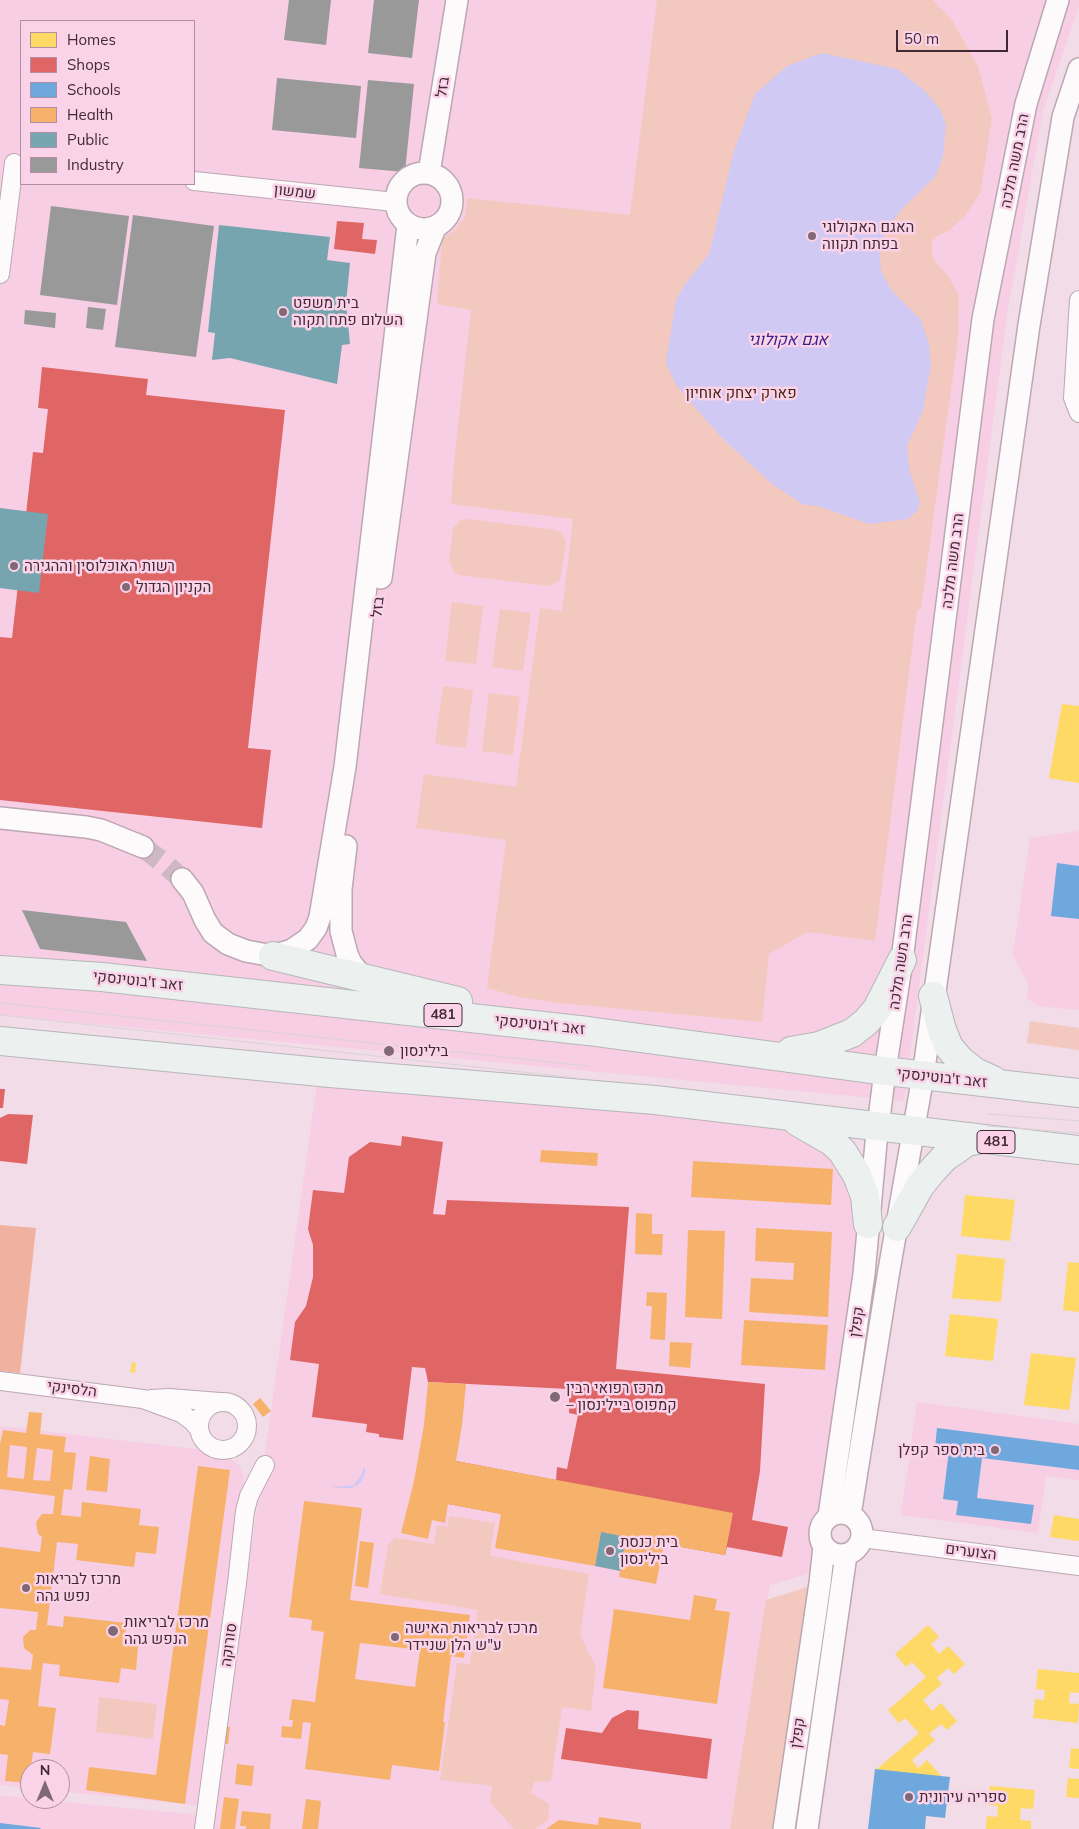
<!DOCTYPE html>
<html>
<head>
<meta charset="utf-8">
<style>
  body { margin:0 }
  #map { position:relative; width:1079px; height:1829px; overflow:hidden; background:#f1dce7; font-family:Mulish,sans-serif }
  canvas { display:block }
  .legend { position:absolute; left:20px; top:20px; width:175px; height:165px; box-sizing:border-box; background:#fad3e8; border:1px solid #b18fa2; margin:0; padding:6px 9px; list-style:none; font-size:15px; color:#432938 }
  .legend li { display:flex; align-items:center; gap:10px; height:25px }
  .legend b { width:25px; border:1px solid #b18fa2 }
  .north { position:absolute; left:20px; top:1759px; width:50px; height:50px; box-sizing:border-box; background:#fad3e8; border:1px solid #b18fa2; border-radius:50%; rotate:0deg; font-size:14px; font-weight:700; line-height:20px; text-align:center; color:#432938 }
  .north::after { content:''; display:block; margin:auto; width:18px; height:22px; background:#806875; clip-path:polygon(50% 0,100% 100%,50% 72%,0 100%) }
  .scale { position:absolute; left:896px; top:30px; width:112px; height:22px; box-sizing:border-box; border:2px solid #432938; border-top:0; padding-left:6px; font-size:15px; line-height:18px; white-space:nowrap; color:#432938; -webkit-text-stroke:4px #fad3e8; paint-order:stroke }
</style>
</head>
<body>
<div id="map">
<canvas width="1079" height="1829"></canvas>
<ul class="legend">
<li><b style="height:14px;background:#ffd966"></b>Homes</li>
<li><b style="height:14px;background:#e06666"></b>Shops</li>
<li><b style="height:14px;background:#6fa8dc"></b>Schools</li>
<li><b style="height:14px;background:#f6b26b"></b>Health</li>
<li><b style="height:14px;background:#76a5af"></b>Public</li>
<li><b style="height:14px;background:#999"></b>Industry</li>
</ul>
<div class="north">N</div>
<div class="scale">50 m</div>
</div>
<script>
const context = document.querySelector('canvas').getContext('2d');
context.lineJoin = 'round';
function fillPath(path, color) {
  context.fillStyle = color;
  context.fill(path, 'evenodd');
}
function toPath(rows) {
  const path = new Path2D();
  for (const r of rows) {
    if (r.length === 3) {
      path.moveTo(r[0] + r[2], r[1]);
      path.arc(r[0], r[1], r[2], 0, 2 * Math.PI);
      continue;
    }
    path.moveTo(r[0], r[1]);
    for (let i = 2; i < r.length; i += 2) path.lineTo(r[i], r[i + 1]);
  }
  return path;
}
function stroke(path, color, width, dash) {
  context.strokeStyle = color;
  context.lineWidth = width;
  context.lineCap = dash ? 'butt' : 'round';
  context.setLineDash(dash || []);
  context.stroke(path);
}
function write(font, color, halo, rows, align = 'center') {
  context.font = font + ' Mulish,Heebo,sans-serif';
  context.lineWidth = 5;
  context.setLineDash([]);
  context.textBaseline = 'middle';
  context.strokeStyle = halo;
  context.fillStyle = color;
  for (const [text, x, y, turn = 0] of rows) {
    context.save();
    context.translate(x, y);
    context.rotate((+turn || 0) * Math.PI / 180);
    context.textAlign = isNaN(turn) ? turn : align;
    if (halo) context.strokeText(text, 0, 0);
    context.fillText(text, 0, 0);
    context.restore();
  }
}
const built = toPath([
  [0,0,1079,0,1079,6,1043,111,1007,315,904,1101,0,1015],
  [21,21,194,21,194,184,21,184],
  [1079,831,1079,1010,1037,1006,1027,998,1028,984,1013,955,1030,838],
  [317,1084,766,1120,807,1134,846,1165,862,1222,811,1573,770,1585,730,1829,212,1829],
  [917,1402,1079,1424,1079,1480,1046,1476,1038,1533,901,1515],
  [0,1426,204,1450,231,1459,239,1465,244,1477,244,1493,202,1806,60,1791,60,1769,30,1769,30,1788,0,1785],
  [0,1795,30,1799,199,1815,197,1829,0,1829]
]);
const green = toPath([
  [657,0,933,0,952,20,978,66,992,119,980,193,965,216,947,232,937,236,932,242,932,256,938,265,948,276,959,296,958,339,921,608,917,610,875,941,807,932,769,954,762,1022,559,1003,518,997,487,988,506,840,416,828,424,774,516,787,540,608,562,611,573,519,451,504,454,463,471,310,437,304,442,239,455,230,465,217,467,198,630,215],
  [467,519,556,530,562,533,566,542,561,576,559,581,549,586,459,575,454,572,449,562,453,528,461,520],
  [452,602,483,606,476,664,445,661],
  [500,609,531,613,523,671,492,667],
  [443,686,473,690,466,748,435,744],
  [489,693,520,697,513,755,482,751],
  [1030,1021,1079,1028,1079,1050,1027,1043],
  [449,1516,495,1523,490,1556,589,1574,580,1635,596,1667,591,1711,562,1707,551,1781,534,1782,531,1793,549,1804,548,1820,535,1829,514,1829,490,1802,492,1786,440,1780,457,1663,470,1664,478,1610,380,1594,388,1545,395,1538,434,1544,437,1525,448,1527],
  [820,1583,784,1829,730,1829,766,1600],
  [99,1697,157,1704,153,1739,96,1732]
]);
const forest = toPath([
  [0,1225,36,1228,20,1373,0,1371]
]);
const water = toPath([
  [822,53,897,69,925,91,940,109,946,125,943,156,936,176,903,208,887,228,879,248,881,271,892,291,921,320,929,344,931,364,923,411,907,446,909,469,920,502,918,510,908,519,869,524,818,506,804,505,772,484,719,435,676,385,666,363,676,300,686,283,709,254,734,151,755,94,787,66],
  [363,1468,365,1468,365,1473,362,1480,358,1485,351,1488,337,1488,329,1483,338,1487,354,1485,362,1474]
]);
const homes = toPath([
  [1062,704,1079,706,1079,783,1049,778],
  [965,1195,1015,1200,1010,1241,961,1236],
  [957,1254,1005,1259,1001,1302,952,1298],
  [1068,1262,1079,1263,1079,1312,1063,1310],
  [950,1314,998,1319,993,1361,945,1356],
  [1031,1353,1076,1358,1069,1410,1024,1405],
  [132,1362,136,1363,135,1373,130,1372],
  [1054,1515,1079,1519,1079,1541,1050,1537],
  [928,1625,939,1637,931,1644,939,1654,948,1646,965,1664,954,1674,948,1668,937,1678,942,1684,923,1700,932,1711,941,1703,957,1721,947,1730,941,1724,929,1734,935,1740,912,1760,918,1768,927,1760,944,1779,933,1789,927,1782,915,1793,920,1799,910,1808,901,1797,907,1792,891,1774,886,1779,877,1769,919,1733,905,1718,899,1723,888,1710,926,1677,912,1662,906,1667,895,1654],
  [1038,1669,1079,1673,1079,1693,1070,1692,1069,1703,1079,1704,1078,1723,1033,1718,1035,1699,1044,1700,1045,1690,1036,1689],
  [1071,1748,1079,1749,1079,1769,1069,1768],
  [1068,1778,1079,1779,1079,1798,1066,1797],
  [990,1786,1035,1790,1033,1809,1021,1808,1020,1820,1031,1821,1031,1829,986,1829,987,1816,997,1817,998,1806,988,1805]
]);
const shops = toPath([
  [337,221,364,223,362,239,377,240,375,254,334,249],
  [42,367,148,379,146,395,285,410,248,748,271,750,262,828,0,800,0,637,12,638,33,452,43,453,48,409,38,408],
  [0,1089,5,1089,3,1108,0,1108],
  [8,1114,33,1115,27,1164,0,1161,0,1118],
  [402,1136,443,1142,433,1214,445,1215,447,1200,629,1207,616,1369,765,1384,760,1471,752,1520,788,1527,782,1557,727,1547,725,1555,448,1504,456,1461,556,1480,557,1467,567,1469,578,1415,569,1413,569,1389,428,1382,425,1368,412,1367,403,1440,379,1437,379,1434,366,1432,367,1424,312,1417,319,1364,290,1360,295,1322,306,1306,313,1277,313,1245,308,1229,313,1190,344,1193,349,1157,370,1142,401,1146],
  [627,1710,639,1711,638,1729,712,1739,707,1779,561,1759,566,1728,602,1733,612,1718]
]);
const schools = toPath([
  [1057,863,1079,866,1079,919,1051,916],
  [937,1428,1079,1446,1079,1470,982,1458,977,1498,1034,1505,1031,1524,956,1515,958,1501,943,1499,949,1450,935,1448],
  [875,1769,950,1777,945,1818,926,1816,925,1829,868,1829],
  [0,1823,41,1828,40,1829,0,1829]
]);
const health = toPath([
  [541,1150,598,1153,597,1166,540,1162],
  [693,1161,833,1169,831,1205,691,1197],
  [636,1213,652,1214,652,1234,663,1234,662,1255,635,1254],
  [756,1228,832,1232,828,1317,749,1312,751,1278,793,1280,794,1263,755,1261],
  [688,1230,725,1231,722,1319,685,1317],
  [647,1292,667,1293,665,1340,650,1339,652,1306,646,1306],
  [744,1320,828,1325,825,1370,741,1365],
  [670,1342,692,1343,690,1368,669,1366],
  [428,1382,466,1384,462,1425,456,1461,733,1513,725,1555,664,1544,656,1584,619,1577,626,1537,601,1532,595,1566,495,1548,501,1514,448,1504,445,1523,432,1520,428,1539,401,1533,414,1481,424,1425],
  [260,1398,271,1411,263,1417,253,1404],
  [29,1412,42,1413,40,1434,66,1437,64,1452,76,1453,72,1490,64,1489,61,1515,81,1517,82,1502,141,1509,139,1525,159,1527,156,1554,136,1552,134,1567,76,1560,78,1544,57,1542,47,1625,63,1627,64,1616,127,1623,125,1635,139,1637,136,1670,121,1668,119,1683,59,1676,60,1665,43,1663,38,1706,56,1708,50,1754,33,1752,29,1783,5,1781,8,1755,0,1754,0,1725,5,1726,9,1700,0,1699,0,1667,31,1670,33,1655,24,1648,23,1637,30,1630,36,1630,38,1612,0,1608,0,1547,40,1552,42,1537,38,1534,36,1522,42,1514,53,1514,55,1496,0,1489,0,1444,3,1430,26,1433],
  [10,1445,27,1447,24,1479,7,1477],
  [37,1448,53,1450,50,1481,33,1480],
  [90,1456,110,1459,107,1492,86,1490],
  [198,1466,230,1470,185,1804,86,1790,89,1767,156,1775],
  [304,1501,362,1508,350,1600,470,1615,464,1658,451,1656,443,1722,445,1722,439,1771,392,1765,390,1780,305,1769,311,1723,303,1722,301,1739,281,1737,282,1726,292,1727,293,1720,289,1720,292,1699,315,1702,324,1632,311,1630,312,1620,289,1617],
  [360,1643,420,1650,415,1687,355,1679],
  [360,1541,374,1543,368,1588,355,1586],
  [694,1595,717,1599,715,1610,730,1612,717,1704,603,1688,614,1609,690,1620],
  [209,1724,230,1727,228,1744,207,1741],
  [237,1764,254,1766,252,1786,235,1784],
  [224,1797,239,1799,235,1829,220,1829],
  [306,1799,321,1801,318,1829,302,1829],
  [242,1811,271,1814,270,1829,246,1829,246,1826,240,1826],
  [599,1817,641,1823,641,1829,546,1829,559,1820,598,1825]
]);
const public = toPath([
  [219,225,330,237,327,260,350,263,346,303,350,344,342,345,337,384,230,358,212,360,215,333,208,332],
  [0,508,48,514,39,593,0,588],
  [601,1532,626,1537,620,1571,595,1566]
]);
const industry = toPath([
  [289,0,331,0,326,45,284,40],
  [374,0,419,0,412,58,368,53],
  [277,78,361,86,356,138,272,130],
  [368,80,414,84,405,172,359,168],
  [51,206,129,216,117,305,40,295],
  [133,215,214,226,196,357,115,347],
  [88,307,106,309,103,330,86,328],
  [25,310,56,313,55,328,24,324],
  [22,910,126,922,147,961,40,949]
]);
const tertiaryTunnel = toPath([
  [143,847,165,864,182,879]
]);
const minor = toPath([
  [194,181,395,202],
  [0,274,14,163],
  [1079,300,1073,398,1079,413],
  [0,1381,143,1399,181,1413,192,1421,199,1429],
  [151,1399,169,1398,220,1402],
  [223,1426,24],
  [862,1538,1079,1566],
  [204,1829,237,1583,245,1511,249,1496,265,1465]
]);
const tertiary = toPath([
  [424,201,28],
  [429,173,457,0],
  [381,578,425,253,435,228],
  [0,818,86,827,101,830,143,847],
  [346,846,341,889,341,931,347,954,351,963,359,973,367,980],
  [182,879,193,893,205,920,213,933,228,944,246,951,273,956,292,950,308,939,316,928,320,917,345,767,408,225],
  [841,1534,21],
  [850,1515,888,1276,923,1076,1029,325,1063,117,1079,69],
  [829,1516,864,1274,876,1143,885,1071,902,960,983,319,1026,104,1058,0],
  [784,1829,820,1583,824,1547],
  [807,1829,846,1555]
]);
const primary = toPath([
  [273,956,458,1001],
  [0,970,102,977,588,1031,885,1071,1079,1093],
  [933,996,942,1030,949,1047,960,1060,975,1072,993,1080],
  [0,1041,330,1073,655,1100,1079,1150],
  [791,1051,819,1046,852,1033,866,1022,877,1009,902,960],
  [798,1122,831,1141,842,1151,857,1175,865,1196,868,1224],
  [897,1227,920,1186,932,1171,944,1158,960,1147,966,1142,978,1140]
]);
const tram = toPath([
  [0,1003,587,1066],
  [0,1015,586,1079],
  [988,1114,1079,1121],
  [987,1126,1079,1133]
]);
const markers = [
  [812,236,5,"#806875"],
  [283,312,5,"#806875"],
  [14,566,5,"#806875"],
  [126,587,5,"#806875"],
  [389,1051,6,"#806875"],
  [555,1397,6,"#806875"],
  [995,1450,5,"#806875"],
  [610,1551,5,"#806875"],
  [26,1588,5,"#806875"],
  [113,1631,6,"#806875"],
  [395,1637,5,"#806875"],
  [909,1797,5,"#806875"]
];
const shields = [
  [443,1015,38],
  [996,1142,38]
];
const shieldNames = [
  ["481",443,1015],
  ["481",996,1142]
];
const streetNames = [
  ["בזל",443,87,-81],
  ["הרב משה מלכה",1015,161,-79],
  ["שמשון",295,192,6],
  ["הרב משה מלכה",953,561,-83],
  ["בזל",378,607,-83],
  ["הרב משה מלכה",901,962,-82],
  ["זאב ז'בוטינסקי",138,981,6],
  ["זאב ז'בוטינסקי",540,1025,6],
  ["זאב ז'בוטינסקי",942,1078,6],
  ["קפלן",857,1322,-82],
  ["הלסינקי",72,1389,7],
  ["הצוערים",971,1552,7],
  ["סורוקה",229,1645,-82],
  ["קפלן",798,1733,-82]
];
const poiNames = [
  ["האגם האקולוגי",822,227],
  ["בפתח תקווה",822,244],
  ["בית משפט",293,303],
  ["השלום פתח תקוה",293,320],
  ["רשות האוכלוסין וההגירה",24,566],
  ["הקניון הגדול",136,587],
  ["בילינסון",400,1051],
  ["מרכז רפואי רבין",566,1388],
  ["– קמפוס ביילינסון",566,1405],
  ["בית ספר קפלן",985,1450,"right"],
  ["בית כנסת",620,1542],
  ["בילינסון",620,1559],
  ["מרכז לבריאות",36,1579],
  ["נפש גהה",36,1596],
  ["מרכז לבריאות",124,1622],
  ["הנפש גהה",124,1639],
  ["מרכז לבריאות האישה",405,1628],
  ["ע\"ש הלן שניידר",405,1645],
  ["ספריה עירונית",919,1797]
];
const parkNames = [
  ["פארק יצחק אוחיון",741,393]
];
const waterNames = [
  ["אגם אקולוגי",788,340]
];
fillPath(built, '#f7cee4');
fillPath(green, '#f3c9bf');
fillPath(forest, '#f0b29f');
fillPath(water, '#cfc9f4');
fillPath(homes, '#ffd966');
fillPath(shops, '#e06666');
fillPath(schools, '#6fa8dc');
fillPath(health, '#f6b26b');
fillPath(public, '#76a5af');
fillPath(industry, '#999');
stroke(tertiaryTunnel, '#ceb8c4', 21, [21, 11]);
stroke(minor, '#bca7b2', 20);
stroke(tertiary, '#bca7b2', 24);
stroke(primary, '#b6b6b7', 30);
stroke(minor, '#fdfafb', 18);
stroke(tertiary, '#fdfafb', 21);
stroke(primary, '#ecf0ef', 28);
stroke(tram, '#dad3d7', 1);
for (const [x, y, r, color] of markers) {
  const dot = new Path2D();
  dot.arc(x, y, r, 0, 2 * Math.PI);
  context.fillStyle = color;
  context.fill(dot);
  stroke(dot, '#fad3e8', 2);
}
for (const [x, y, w] of shields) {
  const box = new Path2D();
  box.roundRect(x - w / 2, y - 11.5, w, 23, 4);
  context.fillStyle = '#fad3e8';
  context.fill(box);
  stroke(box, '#432938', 1);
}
write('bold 14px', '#432938', null, shieldNames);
write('15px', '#432938', '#fad3e8', streetNames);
write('15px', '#432938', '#fad3e8', poiNames, 'left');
write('15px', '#4a2412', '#fad3e8', parkNames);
write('italic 16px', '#39228a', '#fad3e8', waterNames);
</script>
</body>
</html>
